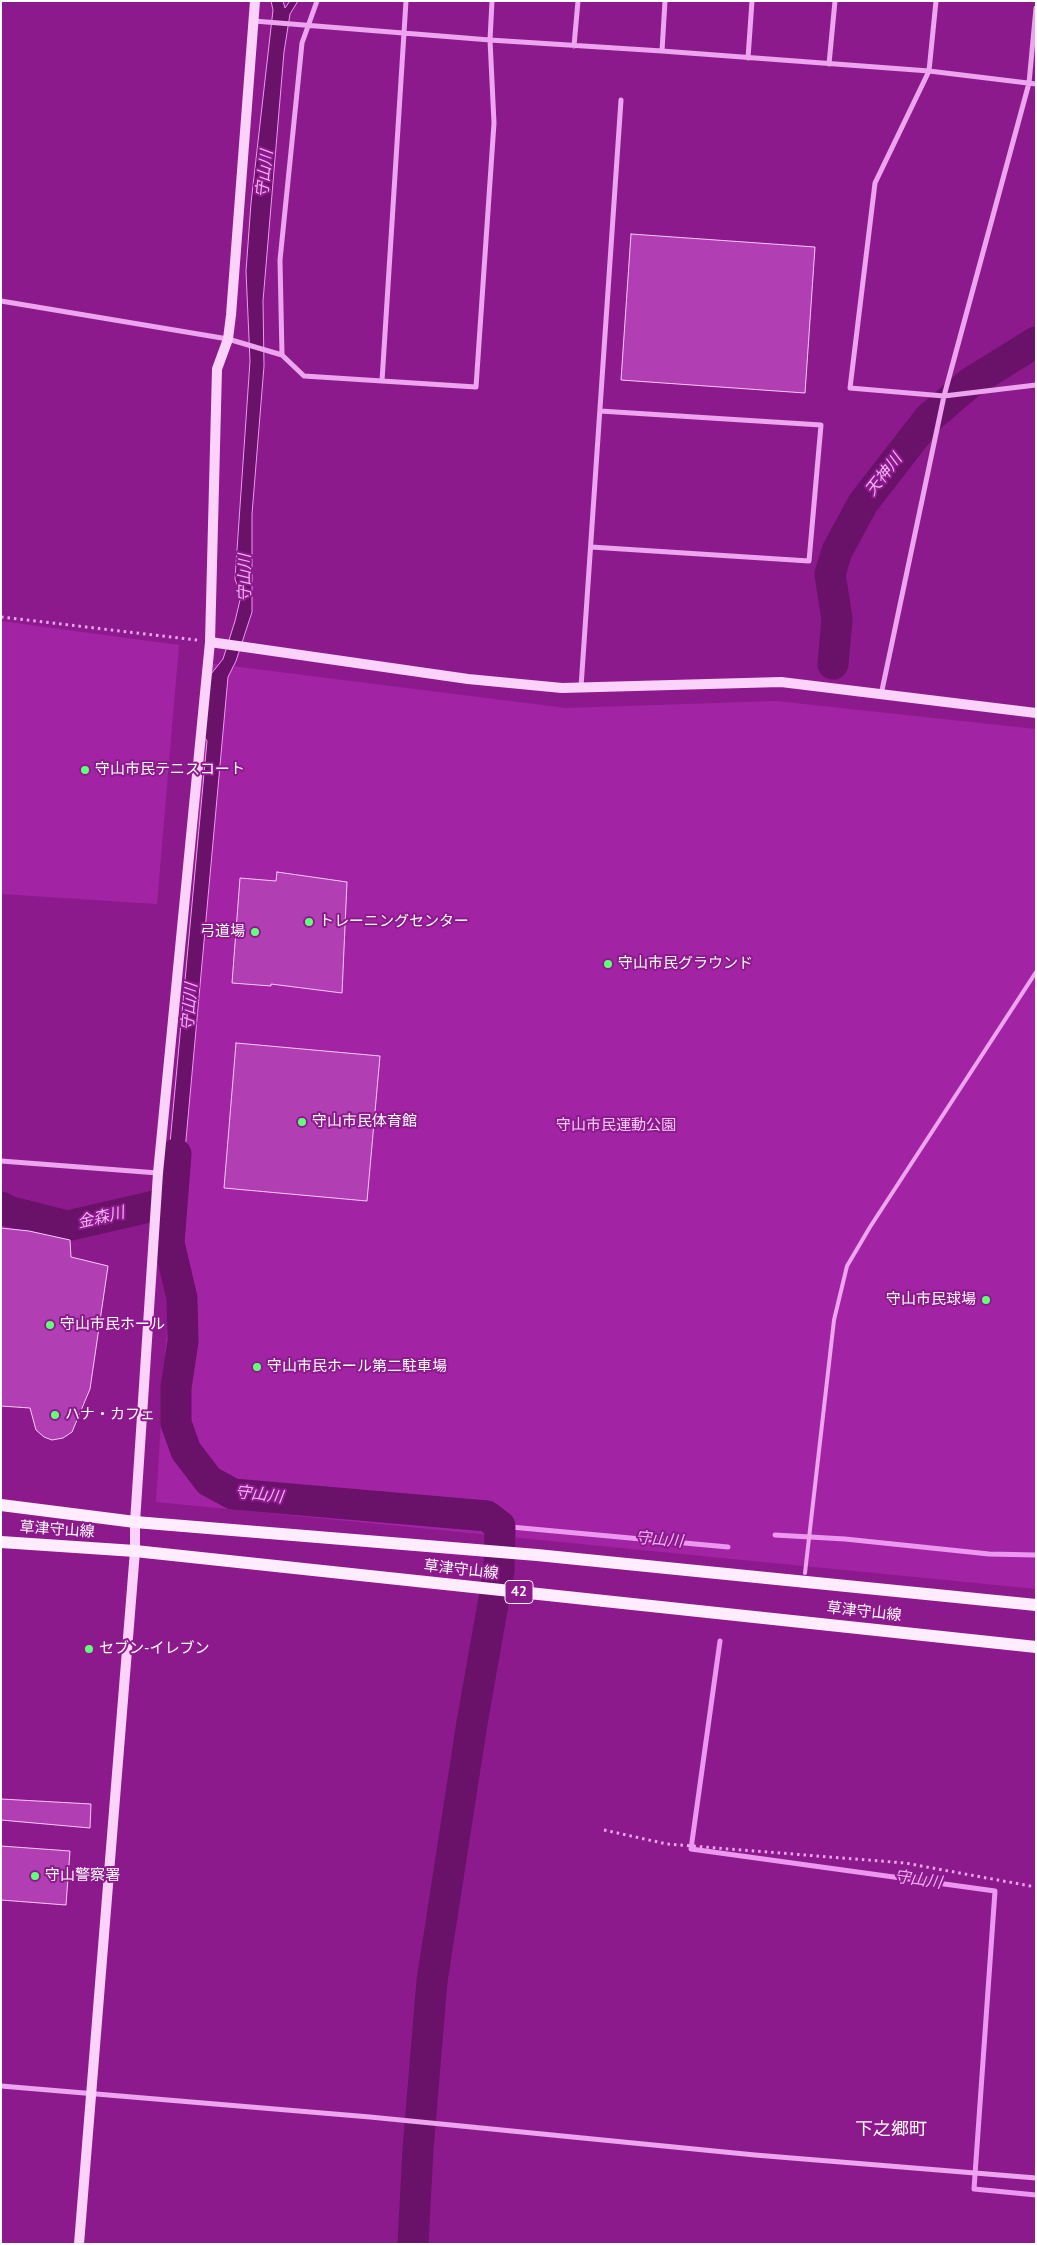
<!DOCTYPE html>
<html>
<head>
<meta charset="utf-8">
<style>
  body { margin:0 }
  #map { position:relative; width:1037px; height:2245px; overflow:hidden; background:#8c1a8c; font-family:"PT Sans",sans-serif }
  canvas { display:block }
  .frame { position:absolute; inset:0; border:2px solid #fff; pointer-events:none }
</style>
</head>
<body>
<div id="map">
<canvas width="1037" height="2245"></canvas>
<div class="frame"></div>
</div>
<script>
const context = document.querySelector('canvas').getContext('2d');
context.lineJoin = 'round';
function fillPath(path, color) {
  context.fillStyle = color;
  context.fill(path, 'evenodd');
}
function toPath(rows) {
  const path = new Path2D();
  for (const r of rows) {
    path.moveTo(r[0], r[1]);
    for (let i = 2; i < r.length; i += 2) path.lineTo(r[i], r[i + 1]);
  }
  return path;
}
function stroke(path, color, width, dash) {
  context.strokeStyle = color;
  context.lineWidth = width;
  context.lineCap = dash ? 'butt' : 'round';
  context.setLineDash(dash || []);
  context.stroke(path);
}
function write(font, color, halo, rows, align = 'center') {
  context.font = font + ' "PT Sans","Noto Sans JP",sans-serif';
  context.lineWidth = 4;
  context.setLineDash([]);
  context.textBaseline = 'middle';
  context.strokeStyle = halo;
  context.fillStyle = color;
  for (const [text, x, y, turn = 0] of rows) {
    context.save();
    context.translate(x, y);
    context.rotate((+turn || 0) * Math.PI / 180);
    context.textAlign = isNaN(turn) ? turn : align;
    if (halo) context.strokeText(text, 0, 0);
    context.fillText(text, 0, 0);
    context.restore();
  }
}
const green = toPath([
  [1,621,179,645,157,904,1,894],
  [208,663,566,708,776,701,1036,729,1036,1589,156,1502]
]);
const water = toPath([
  [271,1,283,1,285,8,290,1,298,1,290,14,284,52,263,301,264,366,252,514,252,612,236,661,228,677,181,1195,165,1198,207,741,203,735,211,674,223,659,235,621,241,596,235,579,250,361,246,271,251,203,273,10,271,1]
]);
const stream = toPath([
  [500,1526,728,1547],
  [775,1535,845,1539,989,1554,1036,1555],
  [720,1641,691,1849,995,1891,974,2189,1036,2195]
]);
const river = toPath([
  [833,664,837,619,830,574,837,551,863,503,929,418,970,383,1036,342],
  [176,1154,169,1243,182,1298,183,1341,176,1388,176,1423,186,1451,209,1481,233,1494,487,1516,500,1526,499,1570,472,1723,432,1981,418,2149,413,2244],
  [1,1207,8,1211,67,1226,171,1202]
]);
const building = toPath([
  [631,234,815,247,805,393,621,380,631,234],
  [277,872,347,882,342,993,271,984,271,986,232,983,240,878,276,881,277,872],
  [236,1043,380,1056,367,1201,224,1188,236,1043],
  [1,1228,29,1231,70,1240,71,1257,108,1266,90,1389,72,1432,63,1438,52,1440,44,1437,36,1430,30,1408,1,1406,1,1228],
  [1,1799,91,1804,90,1828,1,1820,1,1799],
  [1,1846,70,1851,66,1905,1,1900,1,1846]
]);
const path = toPath([
  [1,617,197,640],
  [604,1830,667,1844,905,1863,1036,1887]
]);
const lane = toPath([
  [805,1573,834,1320,847,1266,870,1227,1036,972]
]);
const street = toPath([
  [936,1,929,71,875,183,850,388,944,396,1036,385],
  [254,21,490,40,662,51,929,71,1036,84],
  [574,46,578,1],
  [662,51,665,1],
  [748,58,752,1],
  [829,64,835,1],
  [1,301,228,339,282,355,304,376,476,387,494,123,490,40,492,1],
  [282,355,280,260,302,43,317,1],
  [382,381,406,1],
  [591,547,809,561,821,425,600,411],
  [581,687,621,100],
  [881,695,944,396,1029,83,1036,8],
  [1,1161,158,1173],
  [1,2086,370,2117,755,2155,1036,2178]
]);
const secondary = toPath([
  [210,642,468,679,562,688,781,682,1036,713],
  [79,2244,135,1551,135,1522,158,1173,210,642,217,369,228,339,231,315,255,1]
]);
const primary = toPath([
  [1,1505,135,1522,537,1555,1036,1605],
  [1,1542,135,1551,1036,1647]
]);
const markers = [
  [85,770,5,"#62ff78"],
  [309,922,5,"#62ff78"],
  [255,932,5,"#62ff78"],
  [608,964,5,"#62ff78"],
  [302,1122,5,"#62ff78"],
  [986,1300,5,"#62ff78"],
  [50,1325,5,"#62ff78"],
  [257,1367,5,"#62ff78"],
  [55,1415,5,"#62ff78"],
  [89,1649,5,"#62ff78"],
  [35,1876,5,"#62ff78"]
];
const shields = [
  [519,1592,28]
];
const shieldNames = [
  ["42",519,1592]
];
const poiNames = [
  ["守山市民テニスコート",95,770],
  ["トレーニングセンター",319,922],
  ["弓道場",245,932,"right"],
  ["守山市民グラウンド",618,964],
  ["守山市民体育館",312,1122],
  ["守山市民球場",976,1300,"right"],
  ["守山市民ホール",60,1325],
  ["守山市民ホール第二駐車場",267,1367],
  ["ハナ・カフェ",65,1415],
  ["セブン-イレブン",99,1649],
  ["守山警察署",45,1876]
];
const parkNames = [
  ["守山市民運動公園",616,1126]
];
const streetNames = [
  ["草津守山線",57,1530,4],
  ["草津守山線",461,1570,6],
  ["草津守山線",864,1612,6]
];
const waterNames = [
  ["守山川",265,174,-84],
  ["天神川",884,475,-52],
  ["守山川",245,578,-90],
  ["守山川",190,1007,-85],
  ["金森川",101,1218,-13],
  ["守山川",259,1495,7],
  ["守山川",659,1540,5],
  ["守山川",918,1880,8]
];
const quarterNames = [
  ["下之郷町",891,2130]
];
fillPath(green, '#a323a5');
fillPath(water, '#6a1169');
stroke(water, '#ed98f0', 1);
stroke(stream, '#ed98f0', 5);
stroke(river, '#6a1169', 31);
fillPath(building, '#b13eb2');
stroke(building, '#f9cbfa', 1);
stroke(path, '#eca5ee', 3, [2.5, 4]);
stroke(lane, '#eca5ee', 4);
stroke(street, '#eca5ee', 5);
stroke(secondary, '#fad2fa', 10);
stroke(primary, '#ffecfe', 12);
for (const [x, y, r, color] of markers) {
  const dot = new Path2D();
  dot.arc(x, y, r, 0, 2 * Math.PI);
  context.fillStyle = color;
  context.fill(dot);
  stroke(dot, '#8c1a8c', 2);
}
for (const [x, y, w] of shields) {
  const box = new Path2D();
  box.roundRect(x - w / 2, y - 11.5, w, 23, 4);
  context.fillStyle = '#8c1a8c';
  context.fill(box);
  stroke(box, '#fff', 1);
}
write('bold 14px', '#fff', null, shieldNames);
write('15px', '#fff', '#8c1a8c', poiNames, 'left');
write('15px', '#f9cbfa', '#8c1a8c', parkNames);
write('15px', '#fff', '#8c1a8c', streetNames);
write('italic 16px', '#f3b1f5', '#8c1a8c', waterNames);
write('18px', '#fff', '#8c1a8c', quarterNames);
</script>
</body>
</html>
